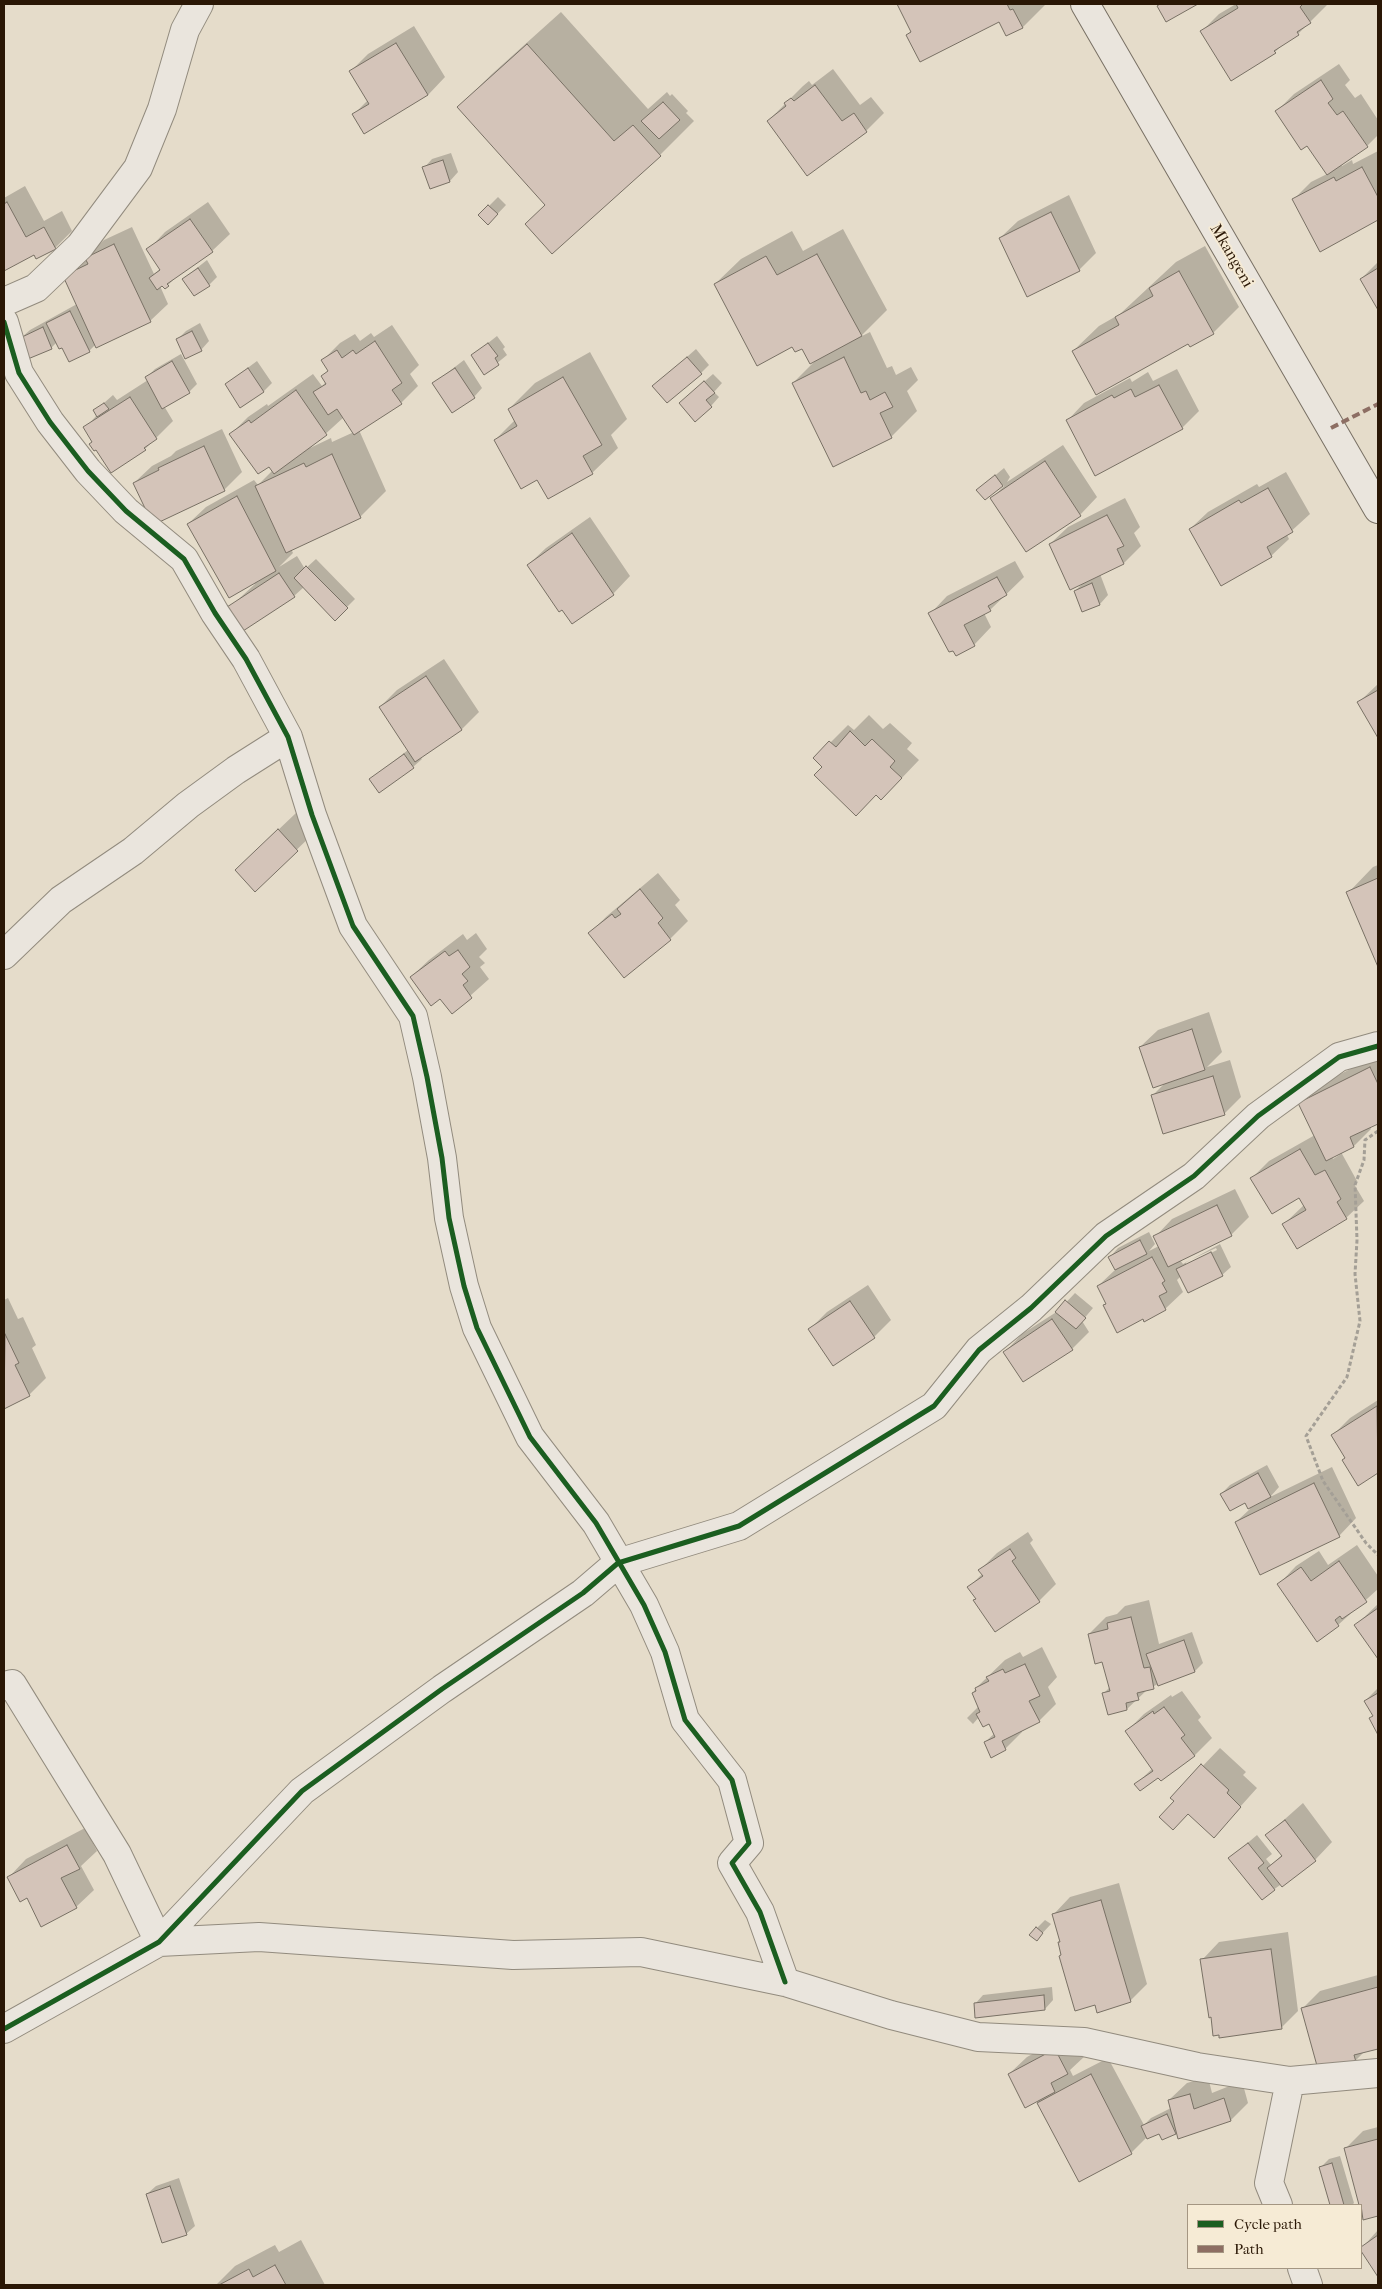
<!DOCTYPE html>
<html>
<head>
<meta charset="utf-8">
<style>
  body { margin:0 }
  #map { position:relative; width:1382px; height:2289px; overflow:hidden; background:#e5dcca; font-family:"IM FELL French Canon",serif }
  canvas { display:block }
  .frame { position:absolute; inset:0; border:5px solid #2a1705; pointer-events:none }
  .legend { position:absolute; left:1187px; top:2204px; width:175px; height:65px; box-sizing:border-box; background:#f6ebd5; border:1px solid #a49682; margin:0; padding:6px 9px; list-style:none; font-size:15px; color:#2a1705 }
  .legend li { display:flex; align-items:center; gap:10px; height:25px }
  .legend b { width:25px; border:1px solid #a49682 }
</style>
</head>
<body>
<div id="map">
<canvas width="1382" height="2289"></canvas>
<div class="frame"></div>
<ul class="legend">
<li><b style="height:6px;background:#1b5e20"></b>Cycle path</li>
<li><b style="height:6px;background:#8d6e63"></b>Path</li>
</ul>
</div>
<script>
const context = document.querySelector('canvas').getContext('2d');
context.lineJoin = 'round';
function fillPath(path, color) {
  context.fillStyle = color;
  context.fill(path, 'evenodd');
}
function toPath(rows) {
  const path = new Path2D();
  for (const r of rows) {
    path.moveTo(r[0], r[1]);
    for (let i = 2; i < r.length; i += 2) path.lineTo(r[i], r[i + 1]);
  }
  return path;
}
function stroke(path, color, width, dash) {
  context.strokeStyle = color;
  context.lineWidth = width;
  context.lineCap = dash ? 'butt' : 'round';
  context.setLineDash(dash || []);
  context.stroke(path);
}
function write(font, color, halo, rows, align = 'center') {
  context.font = font + ' "IM FELL French Canon",serif';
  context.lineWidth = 4;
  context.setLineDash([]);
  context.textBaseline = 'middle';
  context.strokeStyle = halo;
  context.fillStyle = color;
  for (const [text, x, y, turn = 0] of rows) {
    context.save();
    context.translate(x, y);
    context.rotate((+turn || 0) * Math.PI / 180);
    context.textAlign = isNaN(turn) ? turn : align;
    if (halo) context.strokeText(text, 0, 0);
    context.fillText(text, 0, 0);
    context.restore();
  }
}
const shadow = toPath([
  [899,4,1046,4,1023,27,1007,35,999,20,907,35,912,30],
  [1236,4,1327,4,1327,5,1298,34,1285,42,1275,52,1231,79,1202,31,1219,14],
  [561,12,648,109,667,92,670,96,672,94,688,111,686,113,694,121,660,155,552,253,546,204,458,107,492,74],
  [414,26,445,77,428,95,354,114,368,100,351,71,368,54],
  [1339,64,1350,80,1345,85,1355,98,1361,94,1378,120,1378,135,1367,146,1341,164,1342,166,1352,160,1353,164,1378,151,1378,219,1320,250,1294,199,1311,182,1327,174,1308,144,1276,112,1294,94],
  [833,69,860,105,871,97,884,113,866,131,807,174,768,121,803,86,809,81,812,85],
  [451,153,458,172,450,181,424,168,432,159],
  [25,186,44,221,62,211,72,231,55,248,34,253,4,269,4,198],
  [1069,195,1096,253,1079,270,1000,238,1018,221],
  [498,197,506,205,488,224,480,215],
  [208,202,230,234,212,251,178,275,168,285,165,287,163,284,160,286,168,304,150,321,96,344,89,351,63,346,57,342,51,348,20,353,4,373,4,337,21,338,30,330,77,304,64,277,104,240,132,227,154,274,161,268,148,250,165,232],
  [843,229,887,310,860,337,870,332,887,368,892,366,896,375,911,367,918,380,907,391,917,411,891,437,793,383,817,359,803,347,793,345,715,284,741,259,792,231,803,251],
  [1205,246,1239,307,1213,333,1189,342,1073,351,1099,326,1120,314,1176,262],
  [207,260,217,277,209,285,183,279],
  [1378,262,1378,307,1361,279],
  [200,323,209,341,201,350,178,339,186,331],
  [392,325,419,365,410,374,418,386,401,403,359,430,386,491,360,517,291,549,293,553,279,567,297,556,305,569,316,559,355,599,335,619,304,587,294,596,243,629,229,608,255,584,188,524,206,507,254,480,258,485,273,470,231,434,248,417,267,404,268,406,313,374,322,386,326,382,322,376,329,370,323,360,340,343,355,334,360,341,371,333,374,337],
  [344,417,354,432,332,442,331,438,310,448],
  [497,336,505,347,503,349,507,355,485,373,473,355],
  [696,349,709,365,701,373,654,386],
  [590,352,627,419,611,435,618,448,592,473,538,478,495,440,515,420,509,409,535,383],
  [181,354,197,384,189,392,164,406,173,421,145,449,94,442,85,428,97,415,95,411,113,395,117,400,148,380,147,377,155,369],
  [464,360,482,388,474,397,434,383],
  [257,361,272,383,264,391,241,406,226,384],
  [1177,369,1199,411,1182,428,1067,421,1084,403,1130,378,1132,382,1148,372,1153,381],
  [713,374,722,383,714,392,719,397,711,406,689,395],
  [222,429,242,472,224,490,153,523,134,483,152,466,171,456,176,451],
  [1063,445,1097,497,1080,515,992,498,1004,486,1003,485,985,499,978,490,1004,468,1010,477,1007,482],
  [1286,472,1310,514,1287,535,1289,539,1271,556,1190,529,1208,512,1257,484,1259,487],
  [1125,498,1140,527,1134,533,1141,546,1124,563,1100,574,1108,595,1100,604,1075,591,1084,582,1050,544,1068,527],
  [590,517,630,576,613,594,528,565,546,548],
  [1015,561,1024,577,990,610,984,613,991,627,974,645,930,614,947,596],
  [444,659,479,712,461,730,420,757,422,759,413,767,371,779,408,750,380,707,397,690],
  [1378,684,1378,735,1359,702],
  [869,715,883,729,890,723,912,743,907,749,919,760,899,781,876,794,823,767,815,758,848,725,854,730],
  [296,813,315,832,255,890,254,853],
  [1378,865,1378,963,1348,893,1373,867],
  [658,873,680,900,675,905,688,921,670,939,624,976,589,934,607,916],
  [476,933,487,949,479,957,485,963,480,967,489,979,452,1012,440,997,411,977,429,960,463,934,467,940],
  [1209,1012,1222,1052,1207,1067,1230,1060,1241,1097,1224,1114,1153,1095,1166,1082,1140,1047,1158,1030],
  [1378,1055,1378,1122,1370,1126,1371,1129,1354,1146,1341,1152,1357,1181,1354,1184,1364,1201,1346,1218,1284,1224,1304,1205,1300,1196,1252,1178,1269,1161,1315,1135,1300,1103,1317,1086],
  [1340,1152,1341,1154,1333,1159,1332,1156],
  [1235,1189,1249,1217,1231,1235,1180,1260,1183,1264,1220,1244,1231,1267,1222,1275,1181,1276,1177,1280,1183,1292,1165,1309,1143,1317,1104,1305,1107,1303,1098,1286,1116,1269,1110,1257,1118,1248,1149,1232,1155,1244,1149,1251,1159,1246,1155,1237,1172,1219],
  [1216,1248,1217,1250,1186,1265,1186,1262],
  [868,1285,891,1320,874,1337,810,1329,827,1312],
  [1075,1293,1093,1308,1082,1321,1089,1332,1072,1349,1005,1352,1022,1334,1058,1311],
  [8,1298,18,1319,23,1317,36,1345,32,1348,46,1378,29,1395,4,1407,4,1300],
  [1378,1400,1378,1472,1359,1484,1347,1457,1333,1435,1350,1418],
  [1267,1465,1279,1487,1270,1497,1332,1467,1356,1518,1339,1536,1236,1522,1250,1509,1246,1501,1221,1494,1230,1485],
  [1028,1532,1033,1540,1030,1543,1056,1584,1039,1601,977,1598,969,1587,982,1574,980,1570,997,1553],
  [1357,1545,1378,1576,1378,1589,1338,1625,1279,1584,1296,1566,1319,1551,1328,1565],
  [1149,1600,1159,1644,1192,1632,1203,1663,1195,1671,1158,1684,1148,1689,1127,1709,1104,1693,1110,1687,1103,1661,1089,1634,1106,1617,1117,1614,1125,1606],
  [1378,1604,1378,1657,1356,1625],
  [1042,1647,1057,1677,1048,1687,1056,1704,1039,1721,1022,1730,1022,1732,1005,1749,985,1742,995,1733,990,1722,979,1717,973,1724,967,1718,979,1706,973,1693,976,1688,1005,1660,1020,1652,1023,1657],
  [1378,1688,1378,1733,1370,1719,1374,1715,1365,1701],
  [1182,1691,1201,1717,1198,1720,1212,1738,1194,1756,1158,1776,1136,1784,1153,1768,1126,1732,1144,1714,1171,1695,1172,1697],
  [1220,1748,1246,1772,1243,1775,1257,1788,1214,1836,1172,1798],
  [1303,1803,1332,1842,1315,1860,1262,1898,1230,1858,1257,1835,1272,1854,1266,1859,1271,1865,1282,1855,1267,1835],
  [85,1828,97,1851,81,1866,94,1890,76,1907,27,1896,9,1877,26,1859],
  [1119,1883,1147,1984,1130,2001,1096,2004,1062,1954,1059,1943,1061,1941,1053,1915,1070,1897],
  [1045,1920,1051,1924,1037,1939,1037,1928],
  [1288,1932,1298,2011,1281,2028,1202,1960,1219,1942],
  [1378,1975,1378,2047,1365,2051,1355,2061,1303,2008,1320,1991],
  [1052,1987,1053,2000,1045,2009,975,2004,983,1995],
  [1073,2032,1085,2056,1070,2070,1073,2076,1108,2058,1144,2125,1151,2118,1171,2108,1169,2100,1187,2083,1208,2077,1212,2093,1242,2081,1248,2103,1231,2120,1178,2131,1162,2139,1159,2132,1147,2137,1131,2153,1079,2180,1037,2100,1009,2074,1027,2057],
  [1378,2127,1378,2215,1364,2219,1345,2149,1363,2131],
  [1340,2156,1354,2203,1352,2205,1331,2205,1320,2168,1329,2159],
  [179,2178,195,2226,186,2234,147,2194,156,2186],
  [1378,2230,1378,2275,1361,2249],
  [301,2240,325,2285,216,2285,235,2266,275,2245,279,2252]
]);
const building = toPath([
  [897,4,1007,4,1010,10,1013,9,1023,28,1006,36,999,22,920,62,906,35,911,32,897,4],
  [1160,4,1198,4,1166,22,1157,6,1160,4],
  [1236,4,1303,4,1300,7,1311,23,1297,32,1299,35,1274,51,1276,53,1231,81,1200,31,1238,8,1236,4],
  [396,43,428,95,364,134,352,114,369,104,349,71,396,43],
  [527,44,614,141,633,125,661,156,552,254,525,224,545,205,457,107,527,44],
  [1321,80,1333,99,1328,103,1337,115,1343,111,1368,147,1327,175,1307,146,1301,150,1275,111,1321,80],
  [815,85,842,121,854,113,867,132,807,176,767,121,786,106,784,103,791,98,794,101,815,85],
  [663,102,680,120,659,139,641,121,663,102],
  [443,160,450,182,430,189,422,167,443,160],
  [1362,167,1378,197,1378,220,1320,252,1292,199,1334,177,1336,181,1362,167],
  [7,202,26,237,44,227,56,249,36,259,34,255,4,271,4,204,7,202],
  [488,205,498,214,488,225,478,215,488,205],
  [1051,212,1080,271,1027,297,999,238,1051,212],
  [190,219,213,252,167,284,169,286,165,289,162,286,157,290,149,278,160,270,146,249,190,219],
  [114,244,151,322,96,348,63,276,88,264,85,258,114,244],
  [817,254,862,336,810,364,802,349,795,352,792,347,757,366,714,284,766,256,777,275,817,254],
  [198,268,210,286,194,296,182,279,198,268],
  [1378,268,1378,310,1360,279,1378,268],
  [1179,271,1214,334,1190,347,1188,344,1096,395,1072,351,1119,325,1115,317,1153,296,1149,288,1179,271],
  [70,311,90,352,69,362,62,348,59,349,46,323,70,311],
  [43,327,52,349,23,361,20,338,43,327],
  [192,331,202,351,185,359,176,339,192,331],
  [375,341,402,383,392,390,402,404,354,435,337,409,328,415,313,392,326,384,321,376,328,371,321,360,337,350,342,358,353,350,356,354,375,341],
  [488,343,498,356,495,358,499,365,484,375,471,355,488,343],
  [687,357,702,374,667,403,652,386,687,357],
  [844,357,861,393,866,391,870,400,885,392,893,407,880,413,892,438,833,467,792,383,844,357],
  [172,361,190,393,162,409,145,377,172,361],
  [248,368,264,392,240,408,225,384,248,368],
  [455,368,475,398,452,413,432,383,455,368],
  [563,377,602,445,583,456,593,474,548,499,537,480,521,489,494,440,517,426,508,409,563,377],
  [704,381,715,393,706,400,712,407,695,422,679,403,704,381],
  [1159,385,1183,429,1095,476,1066,420,1112,395,1114,398,1131,389,1135,397,1159,385],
  [296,390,327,435,274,474,269,467,258,474,229,434,249,420,251,423,296,390],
  [130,397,157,439,144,448,146,450,111,473,96,450,94,451,89,444,92,442,83,427,130,397],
  [104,403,109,409,97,417,93,410,104,403],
  [204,446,225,491,153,525,133,483,159,470,158,468,204,446],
  [332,454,361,518,286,553,255,486,304,463,306,467,332,454],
  [1045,461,1081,516,1026,552,990,498,1045,461],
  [995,475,1003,486,985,500,976,490,995,475],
  [1268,488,1293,532,1267,547,1272,557,1221,586,1189,529,1239,500,1241,503,1268,488],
  [237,496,276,571,229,598,187,524,237,496],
  [1107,515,1124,546,1117,549,1124,564,1070,590,1049,544,1107,515],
  [572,533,614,595,572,624,562,610,559,612,527,565,572,533],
  [306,566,348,608,335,621,294,578,306,566],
  [279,573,295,597,243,631,227,607,279,573],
  [997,577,1007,595,988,606,991,611,964,625,975,646,956,656,953,651,949,652,928,613,997,577],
  [1092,583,1100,605,1082,612,1074,591,1092,583],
  [426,676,462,730,415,762,379,707,426,676],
  [1378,690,1378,738,1357,702,1378,690],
  [850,731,865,746,872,739,895,761,890,767,902,778,881,800,876,795,856,816,814,775,822,767,813,758,829,741,836,747,850,731],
  [404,754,414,768,379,793,369,779,404,754],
  [278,829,298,851,255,892,235,870,278,829],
  [1378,878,1378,967,1346,892,1378,878],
  [640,889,663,918,658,923,671,940,624,978,588,933,612,914,615,918,621,914,617,909,640,889],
  [458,950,470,967,462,974,468,981,463,985,472,998,452,1014,440,999,431,1006,410,977,445,951,449,956,458,950],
  [1192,1029,1205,1070,1153,1088,1139,1047,1192,1029],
  [1370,1067,1378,1084,1378,1124,1350,1137,1354,1147,1326,1161,1298,1103,1370,1067],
  [1213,1076,1225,1115,1163,1134,1151,1095,1213,1076],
  [1300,1149,1315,1175,1325,1170,1341,1199,1337,1202,1347,1219,1297,1249,1282,1224,1306,1210,1299,1198,1272,1214,1250,1178,1300,1149],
  [1217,1205,1232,1236,1168,1267,1153,1236,1217,1205],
  [1140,1240,1147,1254,1115,1270,1108,1257,1140,1240],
  [1211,1252,1223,1276,1188,1293,1176,1269,1211,1252],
  [1152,1257,1165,1281,1162,1283,1167,1292,1159,1296,1166,1310,1144,1322,1143,1319,1117,1333,1103,1305,1106,1304,1097,1286,1152,1257],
  [1065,1300,1086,1318,1076,1329,1055,1312,1065,1300],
  [850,1301,875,1338,833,1366,808,1329,850,1301],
  [1052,1319,1073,1350,1023,1382,1003,1352,1052,1319],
  [5,1334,19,1363,15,1365,30,1396,4,1409,5,1334],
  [1377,1406,1378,1473,1358,1486,1342,1460,1345,1458,1331,1435,1377,1406],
  [1258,1473,1271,1497,1248,1509,1245,1503,1230,1511,1220,1494,1258,1473],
  [1314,1483,1340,1537,1260,1575,1235,1522,1314,1483],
  [1010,1549,1016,1558,1012,1561,1040,1602,995,1632,973,1600,976,1599,967,1587,983,1576,978,1570,1010,1549],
  [1339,1561,1367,1602,1342,1619,1340,1616,1335,1620,1339,1626,1317,1642,1277,1584,1301,1567,1311,1581,1339,1561],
  [1378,1608,1378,1659,1354,1625,1378,1608],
  [1131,1617,1144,1668,1150,1667,1154,1689,1137,1693,1139,1700,1126,1703,1127,1710,1108,1715,1102,1693,1110,1691,1102,1662,1095,1664,1088,1634,1108,1629,1107,1623,1131,1617],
  [1184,1640,1195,1672,1158,1686,1146,1654,1184,1640],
  [1025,1664,1040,1696,1029,1701,1040,1722,1002,1741,1006,1750,991,1758,984,1742,995,1737,989,1724,983,1727,976,1714,980,1712,972,1693,976,1691,975,1688,989,1681,986,1677,1003,1669,1005,1673,1025,1664],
  [1378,1693,1378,1735,1369,1718,1373,1716,1364,1701,1378,1693],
  [1164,1707,1185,1735,1181,1738,1195,1756,1161,1781,1158,1778,1140,1791,1134,1784,1153,1771,1125,1731,1153,1711,1154,1714,1164,1707],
  [1201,1764,1229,1790,1227,1793,1241,1807,1214,1838,1188,1814,1173,1830,1159,1817,1174,1801,1170,1798,1201,1764],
  [1285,1820,1316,1861,1282,1887,1267,1868,1282,1856,1265,1835,1285,1820],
  [1248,1843,1264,1863,1258,1868,1275,1890,1262,1900,1228,1858,1248,1843],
  [67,1845,80,1869,61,1878,77,1908,41,1927,27,1898,20,1902,7,1877,67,1845],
  [1101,1900,1131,2002,1097,2013,1095,2005,1075,2011,1059,1956,1061,1955,1058,1942,1060,1942,1052,1914,1101,1900],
  [1036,1927,1043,1933,1037,1941,1029,1935,1036,1927],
  [1271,1949,1282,2029,1219,2038,1219,2035,1213,2036,1211,2017,1209,2018,1200,1959,1271,1949],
  [1378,1987,1378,2049,1354,2055,1356,2062,1319,2073,1301,2008,1378,1987],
  [1044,1995,1045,2010,975,2018,974,2003,1044,1995],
  [1055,2049,1068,2074,1051,2083,1055,2092,1025,2108,1008,2074,1055,2049],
  [1091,2074,1132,2154,1079,2182,1037,2103,1091,2074],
  [1190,2094,1194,2109,1224,2098,1231,2121,1178,2139,1168,2100,1190,2094],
  [1167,2114,1176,2134,1162,2140,1159,2134,1147,2139,1141,2126,1167,2114],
  [1378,2139,1378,2216,1363,2220,1361,2205,1359,2205,1344,2148,1378,2139],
  [1332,2163,1344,2205,1330,2205,1319,2167,1332,2163],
  [170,2186,187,2235,162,2243,146,2194,170,2186],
  [1378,2235,1378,2277,1361,2251,1361,2247,1378,2235],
  [275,2265,286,2285,219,2285,249,2269,253,2277,275,2265]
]);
const path = toPath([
  [1378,1131,1365,1140,1364,1160,1355,1185,1357,1240,1355,1274,1360,1321,1347,1377,1306,1436,1323,1481,1366,1543,1378,1555]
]);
const street = toPath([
  [4,302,36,288,80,246,138,168,162,109,185,30,199,4],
  [4,322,19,373,50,422,88,471,126,511,184,559,215,613,246,659,288,737,312,815,353,926,413,1016,427,1077,442,1158,449,1218,464,1286,477,1328,530,1437,596,1523,644,1605,665,1652,685,1720,732,1780,749,1843,732,1863,760,1912,785,1982],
  [4,955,61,900,133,851,188,805,236,770,288,737],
  [4,1686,12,1684,117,1854,159,1942,259,1937,513,1955,641,1952,785,1982,891,2015,978,2037,1084,2042,1197,2067,1290,2081,1378,2073],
  [4,2029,159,1942,302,1791,442,1689,583,1593,618,1563,739,1526,934,1406,979,1350,1031,1308,1106,1236,1194,1176,1258,1116,1339,1057,1378,1046],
  [1278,2205,1269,2183,1290,2081],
  [1302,2268,1308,2285]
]);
const secondary = toPath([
  [1085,4,1378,509]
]);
const quiet = toPath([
  [1331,428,1378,404]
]);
const cycleway = toPath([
  [4,322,19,373,50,422,88,471,126,511,184,559,215,613,246,659,288,737,312,815,353,926,413,1016,427,1077,442,1158,449,1218,464,1286,477,1328,530,1437,596,1523,644,1605,665,1652,685,1720,732,1780,749,1843,732,1863,760,1912,785,1982],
  [4,2029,159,1942,302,1791,442,1689,583,1593,618,1563,739,1526,934,1406,979,1350,1031,1308,1106,1236,1194,1176,1258,1116,1339,1057,1378,1046]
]);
const streetNames = [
  ["Mkangeni",1231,256,60]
];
fillPath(shadow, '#0003');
fillPath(building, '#d4c4b9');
stroke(building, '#787064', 1);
stroke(street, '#928b7e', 30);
stroke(secondary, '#787064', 30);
stroke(path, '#a49f96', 3, [4, 2.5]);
stroke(street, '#eae5dd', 28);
stroke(secondary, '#eae5dd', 28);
stroke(quiet, '#8d6e63', 4, [8, 4]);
stroke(cycleway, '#1b5e20', 5);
write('16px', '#2a1705', '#f6ebd5', streetNames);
</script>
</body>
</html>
